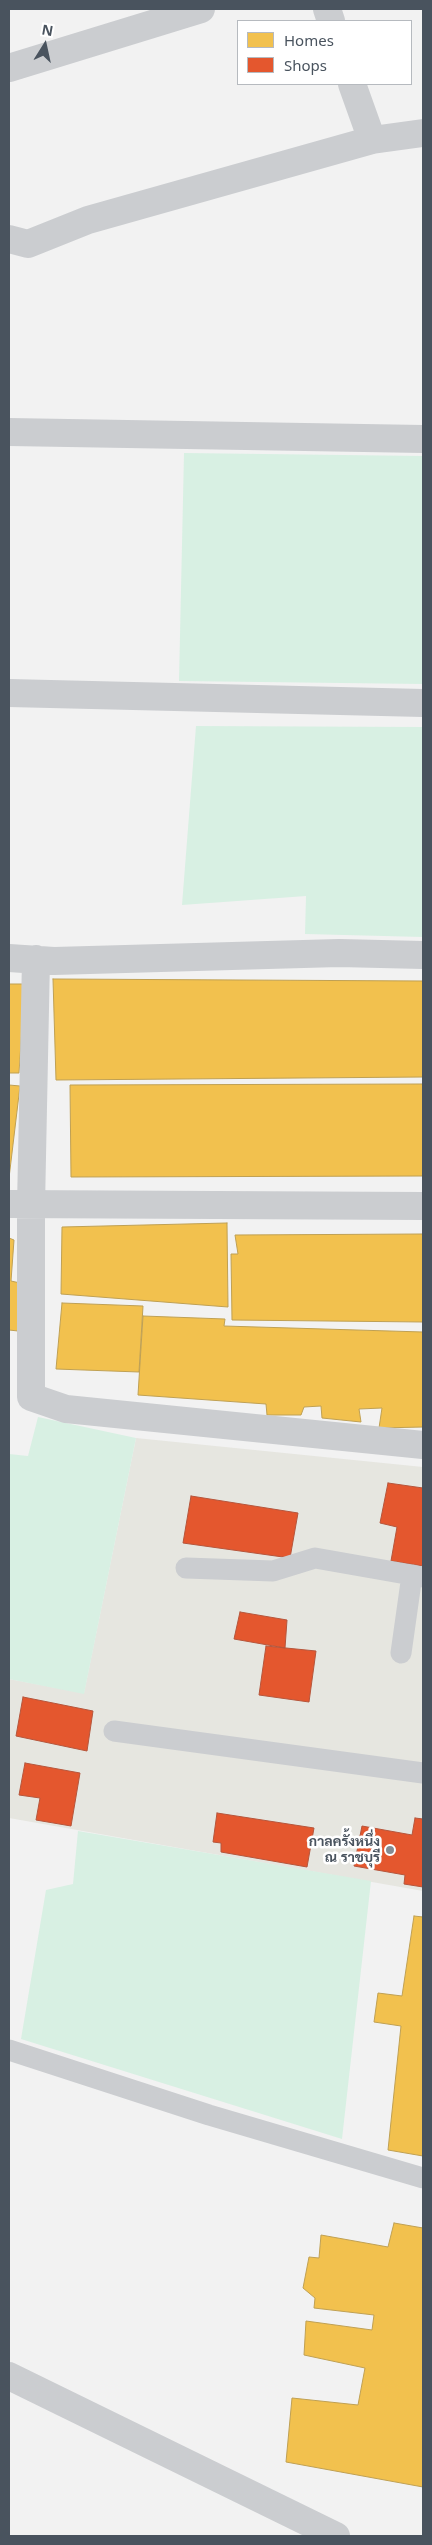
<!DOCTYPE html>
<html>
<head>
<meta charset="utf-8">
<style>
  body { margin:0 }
  #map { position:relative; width:432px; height:2545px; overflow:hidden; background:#f2f2f2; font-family:"Noto Sans",sans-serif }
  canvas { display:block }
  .frame { position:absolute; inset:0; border:10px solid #49535e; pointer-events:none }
  .legend { position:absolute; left:237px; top:20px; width:175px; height:65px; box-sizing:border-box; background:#fff; border:1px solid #b6babf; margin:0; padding:6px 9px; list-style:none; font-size:15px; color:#49535e }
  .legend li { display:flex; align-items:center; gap:10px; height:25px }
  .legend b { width:25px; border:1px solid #b6babf }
  .north { position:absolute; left:20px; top:20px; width:50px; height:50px; -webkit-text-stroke:4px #fff; paint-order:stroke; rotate:10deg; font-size:14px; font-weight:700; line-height:20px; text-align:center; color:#49535e }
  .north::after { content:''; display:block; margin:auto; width:18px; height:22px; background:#49535e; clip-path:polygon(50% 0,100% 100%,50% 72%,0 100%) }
</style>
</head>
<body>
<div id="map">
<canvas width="432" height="2545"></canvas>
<div class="frame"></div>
<ul class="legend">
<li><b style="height:14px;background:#f2c14e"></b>Homes</li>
<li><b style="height:14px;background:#e4572e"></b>Shops</li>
</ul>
<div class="north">N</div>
</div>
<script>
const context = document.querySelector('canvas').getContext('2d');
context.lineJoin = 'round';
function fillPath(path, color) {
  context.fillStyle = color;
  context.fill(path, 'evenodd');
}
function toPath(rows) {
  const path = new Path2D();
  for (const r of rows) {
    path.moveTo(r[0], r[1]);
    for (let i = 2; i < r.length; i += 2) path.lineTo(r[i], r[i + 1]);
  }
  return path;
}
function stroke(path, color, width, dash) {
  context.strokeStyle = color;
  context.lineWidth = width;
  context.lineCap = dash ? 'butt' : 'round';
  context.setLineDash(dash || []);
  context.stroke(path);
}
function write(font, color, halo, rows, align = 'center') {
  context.font = font + ' "Noto Sans",Sarabun,sans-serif';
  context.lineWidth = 5;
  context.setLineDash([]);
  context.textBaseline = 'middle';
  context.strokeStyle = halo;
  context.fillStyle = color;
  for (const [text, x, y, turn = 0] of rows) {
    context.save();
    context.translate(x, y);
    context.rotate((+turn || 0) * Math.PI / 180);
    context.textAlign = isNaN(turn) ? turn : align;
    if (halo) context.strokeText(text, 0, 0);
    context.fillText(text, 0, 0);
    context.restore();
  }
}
const commercial = toPath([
  [136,1438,423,1467,423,1891,9,1818,9,1679,84,1693]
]);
const green = toPath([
  [184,453,423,456,423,684,179,681],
  [196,726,423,727,423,937,305,934,306,896,182,905],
  [38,1417,136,1438,84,1694,9,1679,9,1454,28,1456],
  [78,1831,371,1881,342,2139,21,2039,46,1890,73,1884]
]);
const homes = toPath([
  [53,979,423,981,423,1077,56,1080,53,979],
  [9,984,25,984,19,1073,9,1073,9,984],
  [423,1084,423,1176,71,1177,70,1085,423,1084],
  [9,1085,20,1086,9,1178,9,1085],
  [227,1223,228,1307,61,1294,62,1227,227,1223],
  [423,1234,423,1322,232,1320,231,1254,238,1254,235,1235,423,1234],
  [9,1238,14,1240,11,1281,20,1283,18,1331,9,1330,9,1238],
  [62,1303,143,1306,139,1372,56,1369,62,1303],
  [143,1316,225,1319,224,1326,423,1332,423,1427,379,1428,382,1408,359,1409,361,1422,322,1418,321,1406,304,1407,301,1415,267,1415,266,1404,138,1395,143,1316],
  [414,1916,423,1917,423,2156,388,2150,401,2026,374,2022,378,1993,402,1996,414,1916],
  [394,2223,423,2228,423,2487,286,2462,292,2398,358,2405,365,2368,304,2355,306,2321,372,2330,374,2315,314,2308,315,2298,303,2288,309,2257,319,2258,321,2235,388,2247,394,2223]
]);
const shops = toPath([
  [388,1483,423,1488,423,1566,391,1561,397,1527,380,1523,388,1483],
  [191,1496,298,1513,290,1558,183,1543,191,1496],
  [240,1612,287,1620,285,1648,234,1639,240,1612],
  [266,1646,316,1651,309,1702,259,1695,266,1646],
  [23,1697,93,1711,87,1751,16,1736,23,1697],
  [25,1763,80,1773,71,1826,36,1820,40,1798,19,1795,25,1763],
  [217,1813,314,1828,307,1867,221,1852,221,1843,213,1842,217,1813],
  [415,1818,423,1819,423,1887,404,1884,405,1875,354,1866,362,1826,412,1835,415,1818]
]);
const lane = toPath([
  [186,1568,273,1571,315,1558,423,1577],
  [401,1653,412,1575],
  [114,1731,423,1773],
  [9,2050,209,2115,423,2178]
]);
const street = toPath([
  [327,9,331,21],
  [9,68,201,9],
  [352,84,372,140],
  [9,239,28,244,88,220,372,140,423,133],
  [9,432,423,439],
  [9,693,423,703],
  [9,958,54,961,339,953,423,955],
  [36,959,31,1206,31,1397,66,1409,423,1445],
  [9,1204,423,1206],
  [9,2376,336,2536]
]);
const markers = [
  [390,1850,5,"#848b92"]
];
const poiNames = [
  ["กาลครั้งหนึ่ง",380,1842],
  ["ณ ราชบุรี",380,1858]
];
fillPath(commercial, '#e6e6e0');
fillPath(green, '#d8f0e3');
fillPath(homes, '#f2c14e');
stroke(homes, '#bfa053', 1);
fillPath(shops, '#e4572e');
stroke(shops, '#b6563c', 1);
stroke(lane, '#cbcdd0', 21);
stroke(street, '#cbcdd0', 28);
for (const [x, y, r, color] of markers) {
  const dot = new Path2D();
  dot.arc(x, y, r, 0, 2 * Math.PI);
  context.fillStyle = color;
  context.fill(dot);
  stroke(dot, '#fff', 2);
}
write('bold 14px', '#49535e', '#fff', poiNames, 'right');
</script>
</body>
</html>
